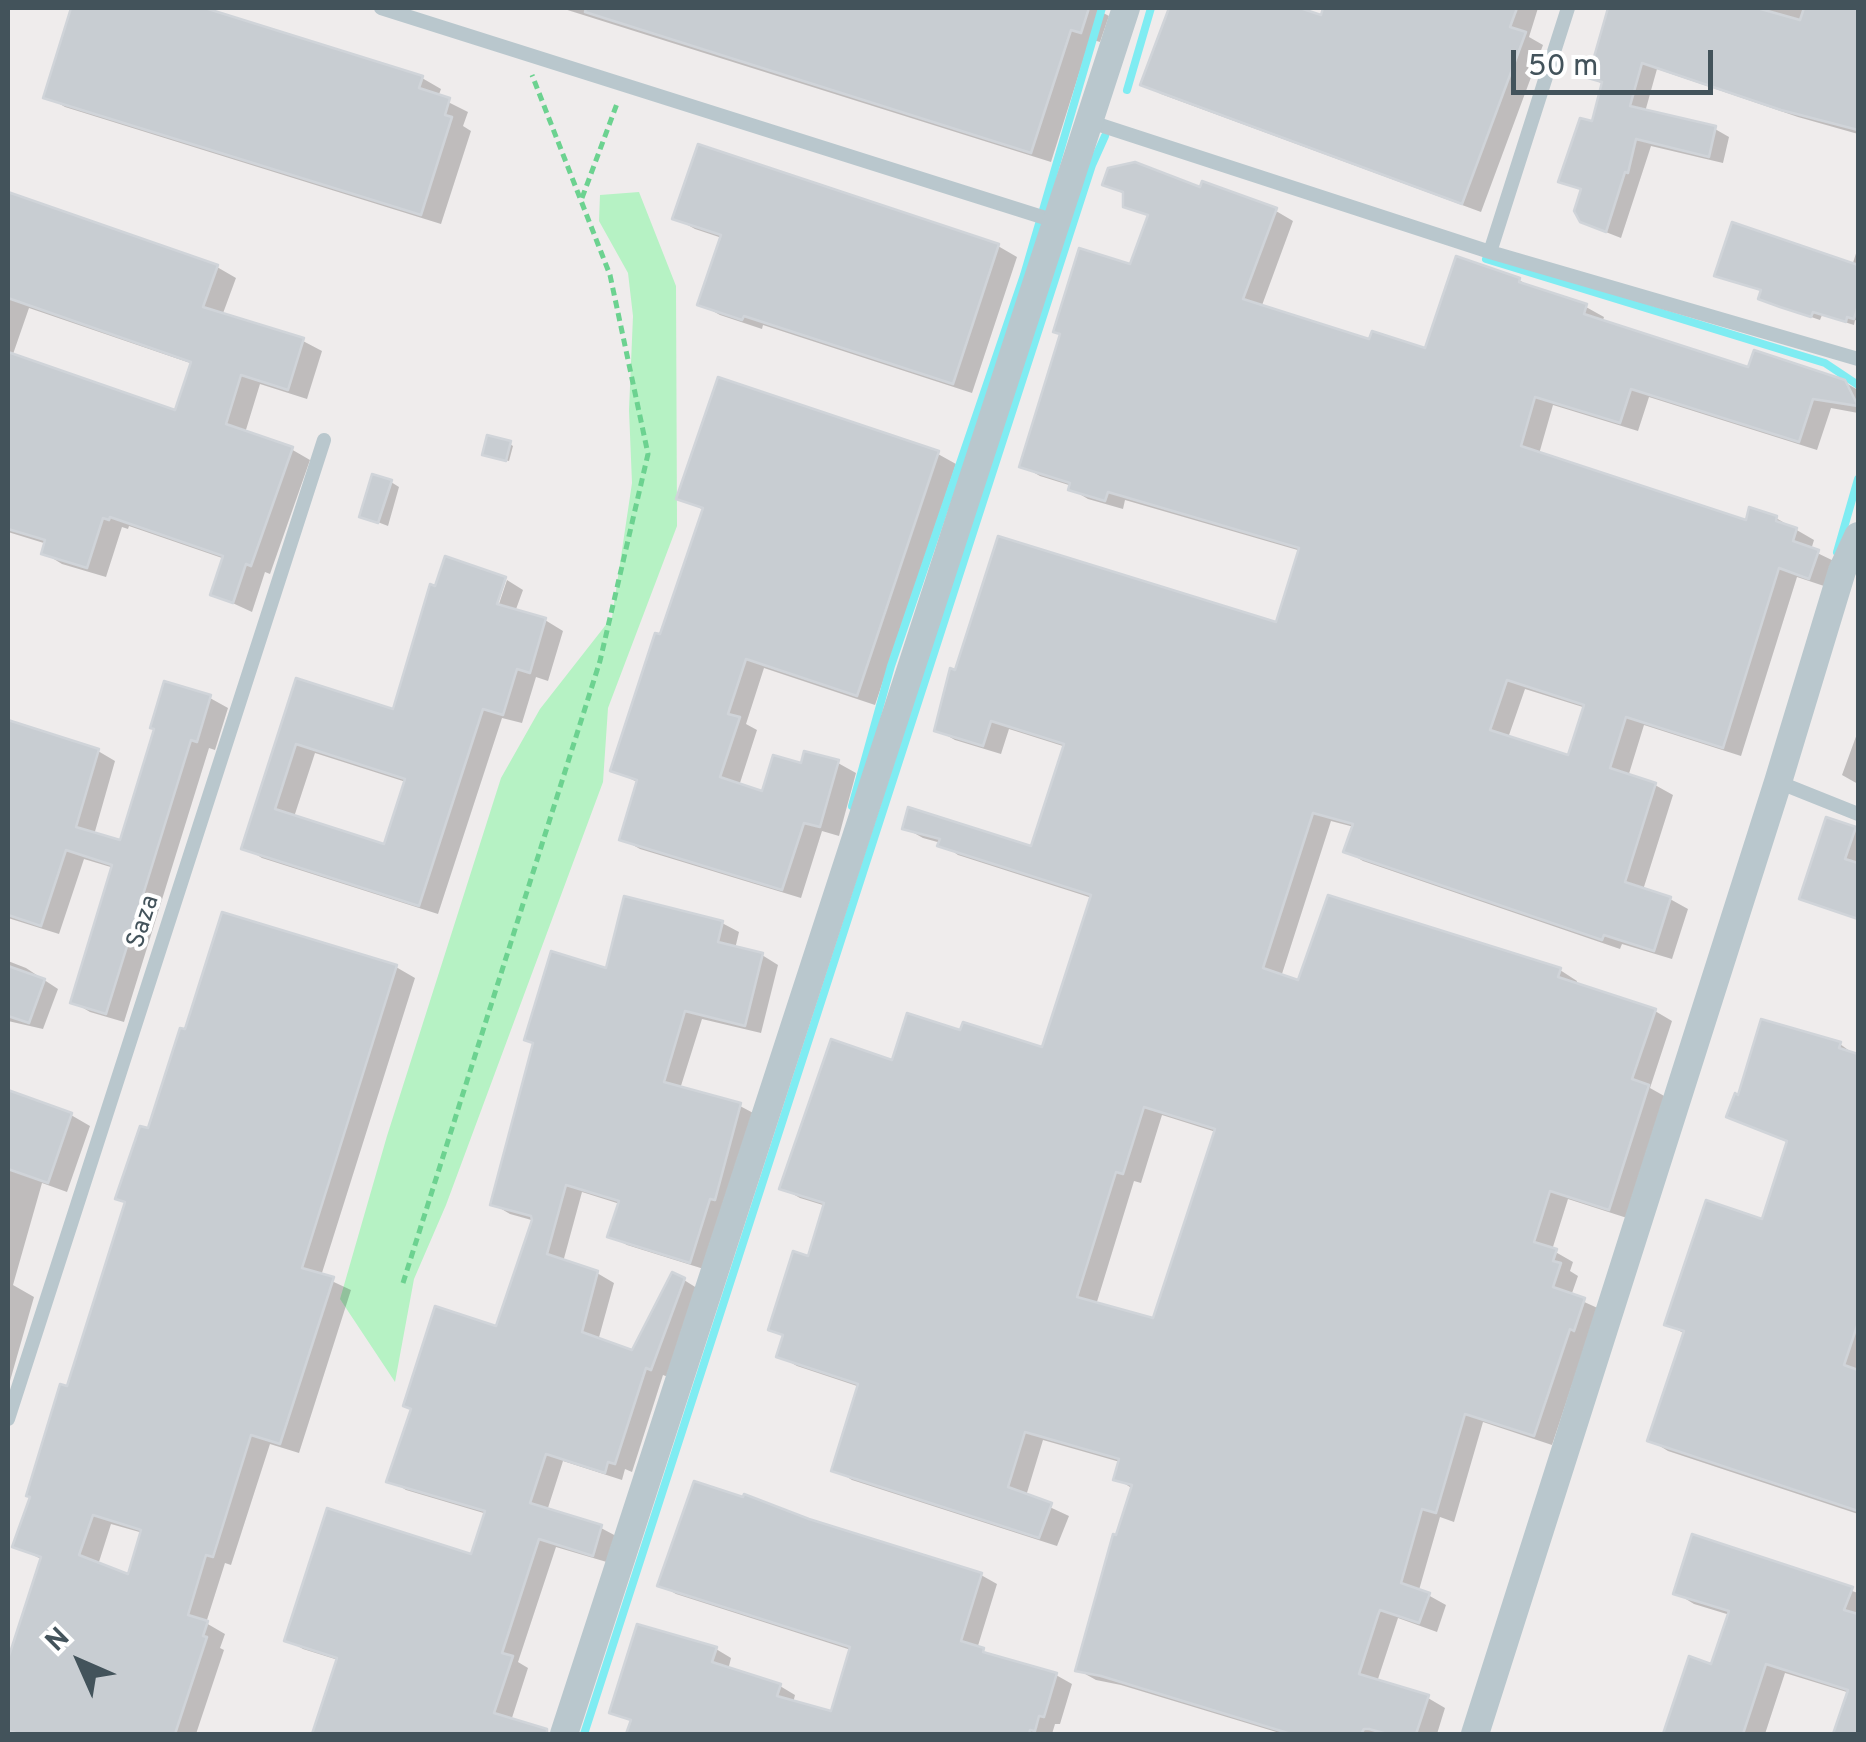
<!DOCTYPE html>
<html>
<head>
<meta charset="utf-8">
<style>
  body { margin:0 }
  #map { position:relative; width:1866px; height:1742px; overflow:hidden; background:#efecec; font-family:Overpass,sans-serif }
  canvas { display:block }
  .frame { position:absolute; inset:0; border:10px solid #43535b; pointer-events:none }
  .north { position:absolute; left:30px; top:1612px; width:100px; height:100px; -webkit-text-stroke:8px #fff; paint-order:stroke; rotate:315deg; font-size:28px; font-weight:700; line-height:40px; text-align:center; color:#43535b }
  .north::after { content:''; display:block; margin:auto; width:35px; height:45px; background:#43535b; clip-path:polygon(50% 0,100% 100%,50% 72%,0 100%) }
  .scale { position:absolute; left:1511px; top:50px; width:202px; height:45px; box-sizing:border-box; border:5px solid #43535b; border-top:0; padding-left:12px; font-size:30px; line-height:35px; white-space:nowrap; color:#43535b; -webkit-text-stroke:8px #fff; paint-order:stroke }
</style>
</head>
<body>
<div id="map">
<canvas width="1866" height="1742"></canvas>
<div class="frame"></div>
<div class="north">N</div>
<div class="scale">50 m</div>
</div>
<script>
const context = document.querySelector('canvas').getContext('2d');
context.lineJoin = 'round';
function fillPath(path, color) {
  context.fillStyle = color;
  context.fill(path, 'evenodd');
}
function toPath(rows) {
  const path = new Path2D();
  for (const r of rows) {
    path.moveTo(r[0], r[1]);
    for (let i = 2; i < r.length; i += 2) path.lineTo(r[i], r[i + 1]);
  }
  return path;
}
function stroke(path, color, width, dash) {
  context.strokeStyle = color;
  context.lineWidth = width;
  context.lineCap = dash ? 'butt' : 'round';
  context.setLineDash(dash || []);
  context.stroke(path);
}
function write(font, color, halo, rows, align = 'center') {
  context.font = font + ' Overpass,sans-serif';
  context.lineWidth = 8;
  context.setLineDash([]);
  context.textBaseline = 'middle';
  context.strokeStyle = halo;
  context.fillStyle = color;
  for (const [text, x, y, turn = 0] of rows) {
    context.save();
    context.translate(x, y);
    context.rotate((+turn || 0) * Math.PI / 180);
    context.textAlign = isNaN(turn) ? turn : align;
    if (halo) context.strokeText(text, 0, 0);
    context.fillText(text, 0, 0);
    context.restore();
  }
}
const green = toPath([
  [639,192,676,286,677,526,608,708,603,782,446,1205,414,1279,395,1382,340,1299,387,1136,501,778,540,709,612,617,632,483,629,410,633,316,628,273,599,221,600,195]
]);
const shadow = toPath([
  [74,8,197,8,422,78,441,89,438,97,468,112,463,126,471,131,441,224,65,107,46,96],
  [561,8,1032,8,1052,14,1054,8,1094,8,1109,16,1100,42,1090,39,1051,162],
  [1172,8,1292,8,1322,18,1326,8,1538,8,1529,37,1543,45,1481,212,1161,94,1143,84],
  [1611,8,1858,8,1858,134,1798,117,1657,69,1645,112,1715,129,1729,137,1723,163,1651,146,1621,238,1598,229,1582,220,1583,191,1561,181,1594,124,1604,85,1590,77],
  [1105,184,1201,191,1276,211,1293,221,1261,308,1371,342,1426,351,1519,280,1538,291,1586,307,1604,317,1602,323,1750,370,1844,382,1858,390,1858,413,1831,408,1817,450,1649,397,1638,431,1553,405,1539,454,1747,523,1776,518,1814,540,1811,550,1836,562,1827,587,1797,577,1741,756,1644,725,1628,777,1655,785,1673,795,1643,890,1670,899,1688,909,1672,959,1622,944,1620,949,1363,861,1346,851,1354,827,1331,821,1281,977,1300,983,1560,970,1577,981,1576,986,1655,1011,1672,1021,1650,1088,1666,1097,1627,1218,1568,1199,1552,1250,1573,1262,1570,1271,1578,1276,1571,1296,1602,1310,1588,1337,1552,1445,1483,1422,1454,1522,1440,1517,1419,1590,1446,1605,1437,1632,1398,1618,1377,1682,1428,1698,1445,1708,1437,1734,1283,1734,1121,1685,1096,1680,1078,1670,1133,1489,1116,1478,1120,1462,1043,1440,1026,1496,1069,1516,1057,1546,852,1480,834,1469,860,1387,797,1366,779,1356,785,1337,771,1329,809,1259,826,1206,800,1198,782,1188,894,1063,962,1033,1043,1050,1092,898,958,855,941,843,923,838,905,828,1032,849,1066,747,1009,729,1001,754,955,740,937,730,1278,625,1301,551,1125,500,1123,509,1088,499,1071,489,1072,486,1040,476,1022,466,1131,267,1150,217,1126,205,1126,195],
  [1525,689,1586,708,1570,758,1508,738],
  [1162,1115,1216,1132,1154,1321,1096,1305,1134,1181,1141,1183],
  [9,195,217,267,236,278,222,316,303,341,322,351,307,399,260,384,245,433,291,449,310,460,270,574,265,572,252,612,213,594,225,559,129,526,128,529,122,527,106,577,62,564,44,553,47,544,8,532],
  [29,308,193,364,177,413,12,357],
  [675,218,998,246,1017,257,972,393,763,325,762,329,720,315,700,304,722,238,695,229],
  [1858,247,1858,321,1855,320,1854,325,1822,315,1820,320,1770,303,1852,266],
  [719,380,938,454,956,464,875,705,764,668,746,724,757,730,739,786,763,794,802,766,838,763,856,773,839,836,822,831,801,898,640,849,622,839,639,783,613,770,704,510,679,498],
  [510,444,513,446,509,461,488,456],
  [391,482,399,487,388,526,362,516],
  [507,580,523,590,515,612,545,620,563,631,548,681,536,677,522,723,502,718,438,914,262,858,244,847,298,681,395,712,495,616],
  [315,753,406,782,385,847,294,817],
  [166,684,210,698,228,708,215,750,209,748,124,1022,90,1012,73,1002,114,868,84,859,59,934,8,918,8,722,98,751,115,761,94,835,122,844,157,729],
  [1858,731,1858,784,1842,775],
  [1855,829,1858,831,1858,919,1802,898],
  [223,915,396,967,415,978,321,1276,351,1290,299,1453,270,1444,231,1565,225,1563,206,1623,225,1634,220,1648,224,1650,196,1734,11,1734,8,1733,8,1667,43,1560,15,1546,127,1203,118,1198,150,1132,187,1032],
  [111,1524,143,1533,129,1577,98,1565],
  [722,923,739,932,735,949,762,955,778,965,761,1033,702,1019,680,1089,740,1106,757,1115,707,1270,627,1245,610,1236,620,1204,582,1192,563,1262,597,1273,614,1283,598,1341,634,1353,684,1280,700,1290,668,1377,663,1375,632,1472,625,1469,622,1480,563,1461,547,1511,601,1528,618,1537,610,1563,556,1547,518,1662,528,1668,511,1721,538,1734,315,1734,338,1660,303,1649,287,1640,473,1557,487,1514,406,1490,390,1480,498,1329,535,1221,510,1214,493,1204,608,971],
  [8,961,26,968,58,989,43,1029,8,1021],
  [1840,1044,1858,1057,1858,1514,1668,1451,1650,1440,1685,1334,1667,1324,1763,1222,1789,1143,1729,1116],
  [8,1093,71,1115,90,1126,67,1192,42,1183,13,1285,34,1297,8,1388],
  [808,1521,981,1575,997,1584,977,1649,997,1659,1056,1675,1072,1684,1060,1724,1055,1724,1052,1734,629,1734,633,1722,612,1711,716,1649,731,1658,728,1670,780,1686,795,1695,793,1703,833,1714,851,1650,676,1594,660,1585],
  [1693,1537,1858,1593,1858,1734,1836,1734,1850,1693,1785,1673,1765,1734,1666,1734,1690,1659,1713,1667,1730,1615,1694,1604,1676,1593]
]);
const stream = toPath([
  [1127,90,1151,8],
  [1486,259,1825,363,1858,385],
  [1837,552,1858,479],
  [852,806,891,666,1024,275,1102,8],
  [584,1734,1092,165,1105,136]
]);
const building = toPath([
  [71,8,205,8,423,76,419,88,450,98,445,115,452,117,421,215,43,98,71,8],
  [586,8,1089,8,1081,33,1071,30,1031,153,585,12,586,8],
  [1169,8,1300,8,1321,15,1323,8,1517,8,1510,27,1526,32,1462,204,1140,85,1169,8],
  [1608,8,1757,8,1800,20,1804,8,1858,8,1858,130,1781,110,1642,63,1630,106,1716,126,1709,157,1636,139,1628,173,1625,172,1606,232,1580,222,1574,211,1581,189,1558,182,1580,118,1592,121,1602,82,1588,78,1608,8],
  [698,144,999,244,953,384,744,316,742,320,697,305,721,235,672,219,698,144],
  [1135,162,1200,187,1202,181,1277,208,1243,299,1369,339,1372,331,1425,348,1456,256,1520,278,1519,282,1587,304,1584,314,1748,367,1754,350,1845,380,1858,406,1813,399,1799,442,1631,389,1620,423,1535,397,1521,446,1746,520,1749,507,1777,516,1776,521,1797,528,1793,541,1819,550,1809,579,1779,568,1723,748,1626,717,1610,768,1656,783,1625,882,1671,897,1654,951,1604,935,1602,940,1343,852,1353,824,1313,813,1263,968,1298,980,1328,895,1561,968,1558,977,1656,1009,1632,1079,1649,1085,1609,1210,1550,1191,1534,1242,1557,1249,1553,1261,1561,1263,1553,1287,1585,1298,1574,1331,1570,1329,1534,1436,1465,1414,1436,1513,1422,1509,1401,1583,1430,1593,1419,1623,1380,1610,1378,1615,1359,1674,1429,1695,1416,1734,1387,1734,1369,1729,1364,1729,1361,1734,1291,1734,1101,1676,1075,1671,1113,1534,1116,1535,1132,1485,1113,1480,1119,1459,1025,1432,1008,1487,1052,1503,1039,1538,831,1471,858,1384,776,1357,783,1335,768,1330,793,1251,808,1256,824,1203,779,1189,831,1039,892,1060,907,1013,960,1030,963,1022,1042,1047,1091,895,937,846,940,839,902,829,908,807,1031,846,1064,744,991,721,983,746,934,731,950,668,955,670,998,536,1276,622,1299,548,1108,492,1105,501,1068,490,1070,483,1019,467,1060,334,1053,332,1079,248,1130,264,1148,215,1123,207,1123,192,1102,185,1108,168,1135,162],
  [1507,680,1584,705,1568,755,1490,730,1507,680],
  [1144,1107,1215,1129,1153,1318,1077,1297,1116,1172,1123,1174,1144,1107],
  [8,192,218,265,203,307,304,338,288,390,241,375,226,424,293,447,251,566,246,564,233,603,210,595,223,556,110,517,109,520,103,518,87,568,41,554,45,540,8,529,8,352,175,410,191,362,8,298,8,192],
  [1732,222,1858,265,1858,305,1854,319,1847,317,1846,322,1813,312,1811,317,1780,307,1758,299,1761,290,1714,276,1732,222],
  [718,377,939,451,857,696,746,659,728,714,740,717,720,777,762,791,773,755,801,763,804,751,839,760,820,827,804,823,782,890,619,840,637,780,610,771,655,633,660,634,703,508,676,499,718,377],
  [487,435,511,441,506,461,482,455,487,435],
  [372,474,392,480,378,523,359,517,372,474],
  [445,556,506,577,497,604,546,618,530,673,517,669,503,715,483,709,419,906,241,849,296,678,393,709,430,584,435,586,445,556],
  [296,744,405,779,384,844,275,809,296,744],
  [164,681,211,695,197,742,191,740,106,1014,70,1003,112,865,66,850,41,926,8,915,8,720,99,749,76,827,120,840,154,729,150,728,164,681],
  [1826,817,1856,827,1845,859,1858,863,1858,919,1799,899,1826,817],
  [624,896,723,921,718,942,763,953,745,1026,685,1011,664,1082,741,1103,715,1200,710,1199,690,1263,607,1237,619,1201,566,1185,547,1254,598,1271,582,1332,632,1350,672,1272,685,1278,651,1370,646,1368,615,1464,608,1462,605,1473,546,1454,530,1503,602,1525,593,1556,539,1539,502,1653,513,1656,494,1713,547,1729,547,1734,312,1734,337,1658,284,1641,327,1508,471,1554,485,1511,386,1482,411,1409,403,1406,435,1306,496,1326,532,1220,531,1216,490,1205,533,1043,524,1040,551,951,606,968,624,896],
  [222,912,397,965,302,1268,334,1277,280,1444,251,1435,213,1557,206,1555,188,1615,208,1621,203,1636,207,1637,175,1734,19,1734,8,1731,8,1659,41,1557,12,1547,30,1497,26,1496,60,1384,67,1386,125,1202,115,1199,140,1126,148,1128,180,1028,185,1029,222,912],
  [93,1515,141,1530,128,1574,79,1555,93,1515],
  [8,966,45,979,29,1023,8,1016,8,966],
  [1761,1019,1841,1042,1839,1048,1858,1054,1858,1323,1844,1365,1858,1370,1858,1511,1647,1441,1684,1331,1664,1325,1706,1200,1762,1219,1787,1141,1726,1117,1735,1093,1738,1095,1761,1019],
  [8,1090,72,1113,48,1183,8,1169,8,1090],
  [694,1481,743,1497,744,1494,809,1519,982,1573,961,1641,984,1648,983,1652,1057,1673,1044,1717,1039,1716,1035,1731,1030,1730,1029,1734,626,1734,631,1720,609,1713,637,1624,717,1647,712,1662,781,1684,777,1696,831,1711,850,1647,657,1586,694,1481],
  [1692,1534,1853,1587,1844,1610,1858,1614,1858,1734,1833,1734,1848,1690,1766,1664,1743,1734,1663,1734,1689,1656,1711,1664,1729,1611,1673,1594,1692,1534]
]);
const path = toPath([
  [582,198,618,101],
  [403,1283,600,661,648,454,610,275,532,75]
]);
const service = toPath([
  [381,8,1058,222],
  [1091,122,1490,252,1858,359],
  [1490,252,1568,8],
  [1778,782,1858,814],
  [8,1419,324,440]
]);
const minor = toPath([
  [564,1734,1126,8],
  [1475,1734,1778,782,1842,571,1858,536]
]);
const streetNames = [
  ["Saza",145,922,-72]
];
fillPath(green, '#b6f2c4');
fillPath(shadow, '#0003');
stroke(stream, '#7fecf2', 8);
fillPath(building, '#c8cdd2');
stroke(building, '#d0d4d9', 2.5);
stroke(path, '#6cd290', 5, [8, 5]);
stroke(service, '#b9c7cd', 14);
stroke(minor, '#b9c7cd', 28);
write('25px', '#43535b', '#fff', streetNames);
</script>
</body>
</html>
